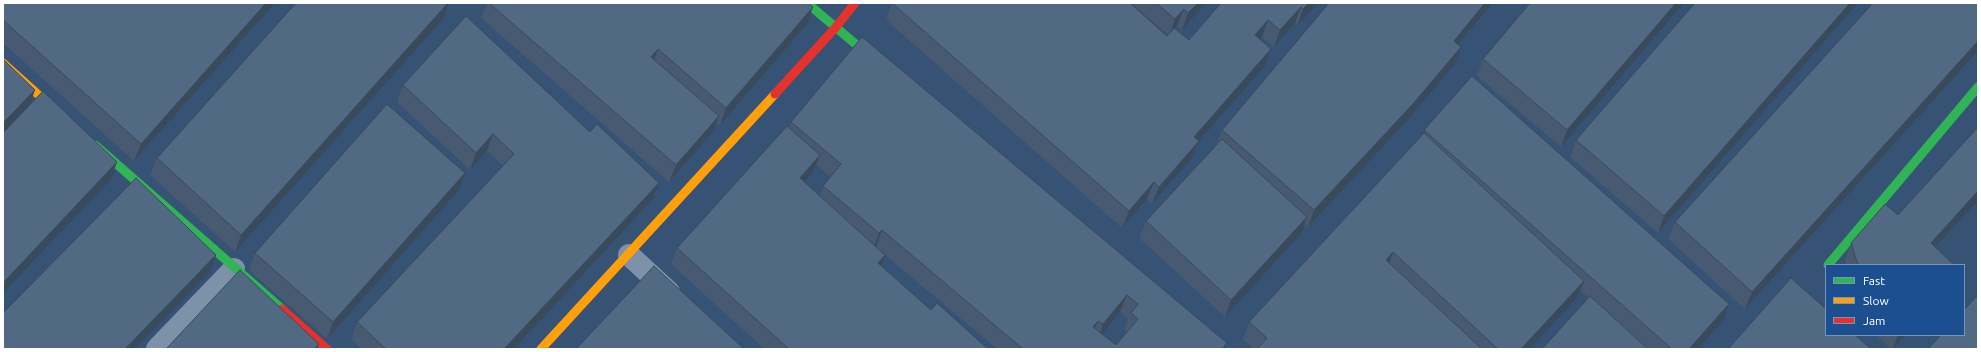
<!DOCTYPE html>
<html>
<head>
<meta charset="utf-8">
<style>
  body { margin:0 }
  #map { position:relative; width:1981px; height:352px; overflow:hidden; background:#365274; font-family:Ubuntu,sans-serif }
  canvas { display:block }
  .frame { position:absolute; inset:0; border:4px solid #fff; pointer-events:none }
  .legend { position:absolute; left:1825px; top:264px; width:140px; height:72px; box-sizing:border-box; background:#1b4f8f; border:1px solid #7695bc; margin:0; padding:5px 7px; list-style:none; font-size:12px; color:#fff }
  .legend li { display:flex; align-items:center; gap:8px; height:20px }
  .legend b { width:20px; border:1px solid #7695bc }
</style>
</head>
<body>
<div id="map">
<canvas width="1981" height="352"></canvas>
<div class="frame"></div>
<ul class="legend">
<li><b style="height:5px;background:#30b455"></b>Fast</li>
<li><b style="height:5px;background:#ff9f0a"></b>Slow</li>
<li><b style="height:5px;background:#e5322d"></b>Jam</li>
</ul>
</div>
<script>
const context = document.querySelector('canvas').getContext('2d');
context.lineJoin = 'round';
function toPath(rows) {
  const path = new Path2D();
  for (const r of rows) {
    path.moveTo(r[0], r[1]);
    for (let i = 2; i < r.length; i += 2) path.lineTo(r[i], r[i + 1]);
  }
  return path;
}
function stroke(path, color, width, dash) {
  context.strokeStyle = color;
  context.lineWidth = width;
  context.lineCap = dash ? 'butt' : 'round';
  context.setLineDash(dash || []);
  context.stroke(path);
}
function fillPath(path, color) {
  context.fillStyle = color;
  context.fill(path, 'evenodd');
}
const street = toPath([
  [629,255,669,292],
  [157,349,234,269]
]);
const fast = toPath([
  [807,3,878,63],
  [95,145,282,309],
  [1828,265,1978,87]
]);
const slow = toPath([
  [3,63,62,116],
  [541,349,775,94]
]);
const jam = toPath([
  [775,94,836,27,855,3],
  [282,309,327,349]
]);
const wall = toPath([
  [3,3,275,3,134,161,3,43],
  [296,3,449,3,444,18,235,252,150,175,157,158],
  [487,3,808,3,807,24,720,125,716,122,712,133,669,182,481,18],
  [892,3,1167,36,1168,35,1131,3,1206,3,1182,30,1177,26,1175,29,1189,40,1221,3,1318,3,1297,26,1295,23,1274,47,1262,37,1260,39,1271,49,1265,66,1198,142,1192,158,1152,204,1147,199,1122,228,886,20],
  [1493,3,1458,44,1461,47,1455,64,1406,122,1308,227,1305,224,1301,234,1225,317,1139,238,1146,221,1216,146,1222,130],
  [1530,3,1684,3,1561,147,1477,76,1483,59],
  [1858,3,1658,233,1570,157,1576,140],
  [1978,3,1978,51,1745,309,1668,239,1675,222],
  [862,37,1224,349,997,349,885,255,881,265,931,310,988,349,764,349,671,264,677,248,789,128,791,122],
  [816,165,830,177,823,186,820,196,804,182,813,172],
  [1120,312,1128,319,1124,330,1127,332,1116,345,1102,334],
  [403,85,590,132,659,183,653,199,514,349,362,349,351,339,357,322,503,166,487,151,470,170,397,102],
  [1978,127,1978,201,1936,248,1954,265,1846,265,1845,260,1851,243,1898,215],
  [1424,130,1723,321,1698,349,1542,349,1589,298,1580,290,1577,298,1530,349,1254,349,1243,339,1249,322,1423,134],
  [459,190,327,339,249,270,255,253],
  [1876,335,1907,335,1893,349,1891,349]
]);
const shadedWall = toPath([
  [266,3,275,3,134,161,141,144],
  [448,3,449,3,444,18,235,252,241,235],
  [1198,3,1206,3,1182,30,1188,13],
  [1309,3,1318,3,1297,26,1303,9],
  [1485,3,1493,3,1452,51,1454,41],
  [1676,3,1684,3,1561,147,1567,130],
  [1850,3,1858,3,1658,233,1664,216],
  [813,7,807,24,720,125,726,108],
  [1301,7,1295,23,1274,47,1280,30],
  [1184,9,1177,26,1169,36,1175,19],
  [1268,20,1262,37,1249,52,1255,35],
  [1978,41,1978,51,1745,309,1752,292],
  [1461,47,1455,64,1406,122,1308,227,1314,210],
  [658,49,652,65,651,57],
  [1271,49,1265,66,1198,142,1192,158,1152,204,1159,187,1194,137],
  [35,90,29,107,3,133,3,123],
  [719,116,712,133,669,182,676,165],
  [493,134,487,151,470,170,476,153],
  [820,155,813,172,793,195,800,178],
  [117,162,111,179,3,293,3,283],
  [465,173,459,190,327,339,333,322],
  [1154,182,1147,199,1122,228,1129,211],
  [659,183,653,199,514,349,504,349],
  [1978,191,1978,201,1924,260,1931,243],
  [1307,217,1301,234,1225,317,1231,300],
  [882,230,876,247,873,250,879,233],
  [1393,252,1387,269,1386,260],
  [216,255,210,272,135,349,125,349],
  [885,255,879,272,878,263],
  [1584,281,1577,298,1530,349,1521,349],
  [1127,295,1120,312,1097,341,1103,324],
  [1729,304,1723,321,1698,349,1689,349],
  [1098,321,1091,337,1093,327],
  [1898,335,1907,335,1893,349],
  [1227,343,1224,349,1222,349],
  [319,344,317,349,314,349]
]);
const building = toPath([
  [3,3,266,3,141,144,3,20,3,3],
  [296,3,448,3,241,235,157,158,296,3],
  [489,3,808,3,813,7,726,108,658,49,651,57,719,116,676,165,489,3],
  [892,3,1130,3,1167,36,1174,28,1189,40,1221,3,1309,3,1303,9,1301,7,1280,30,1268,20,1255,35,1271,49,1194,137,1199,141,1159,187,1154,182,1129,211,892,3],
  [1156,3,1198,3,1188,13,1184,9,1175,19,1156,3],
  [1329,3,1485,3,1454,41,1461,47,1412,105,1314,210,1222,130,1329,3],
  [1530,3,1676,3,1567,130,1483,59,1530,3],
  [1695,3,1850,3,1664,216,1576,140,1695,3],
  [1873,3,1978,3,1978,41,1752,292,1675,222,1873,3],
  [466,16,590,132,597,124,659,183,504,349,386,349,357,322,514,154,493,134,476,153,403,85,466,16],
  [862,37,1227,343,1222,349,1023,349,882,230,879,233,823,186,841,164,791,122,862,37],
  [1127,295,1138,304,1131,313,1138,319,1116,345,1093,327,1098,321,1103,324,1127,295],
  [3,59,35,90,3,123,3,59],
  [1472,76,1729,304,1689,349,1672,349,1424,130,1472,76],
  [43,91,117,162,3,283,3,133,43,91],
  [387,104,465,173,333,322,255,253,387,104],
  [787,126,820,155,800,178,885,255,878,263,931,310,937,303,988,349,789,349,677,248,787,126],
  [1978,127,1978,191,1931,243,1954,265,1858,265,1851,243,1885,204,1898,215,1978,127],
  [1424,133,1584,281,1521,349,1498,349,1393,252,1386,260,1482,349,1257,349,1267,338,1249,322,1424,133],
  [1222,139,1307,217,1231,300,1146,221,1222,139],
  [136,178,216,255,125,349,3,349,3,313,136,178],
  [654,266,744,349,576,349,654,266],
  [240,270,319,344,314,349,166,349,240,270],
  [1791,278,1826,309,1826,335,1855,335,1871,349,1728,349,1791,278],
  [1978,295,1978,349,1928,349,1941,335,1964,335,1964,310,1978,295],
  [1590,296,1648,349,1542,349,1590,296]
]);
stroke(street, '#7d92a8', 22);
stroke(fast, '#30b455', 9);
stroke(slow, '#ff9f0a', 9);
stroke(jam, '#e5322d', 9);
fillPath(wall, '#475a72');
fillPath(shadedWall, '#394a5c');
fillPath(building, '#526984');
stroke(building, '#394a5c', 1);
</script>
</body>
</html>
